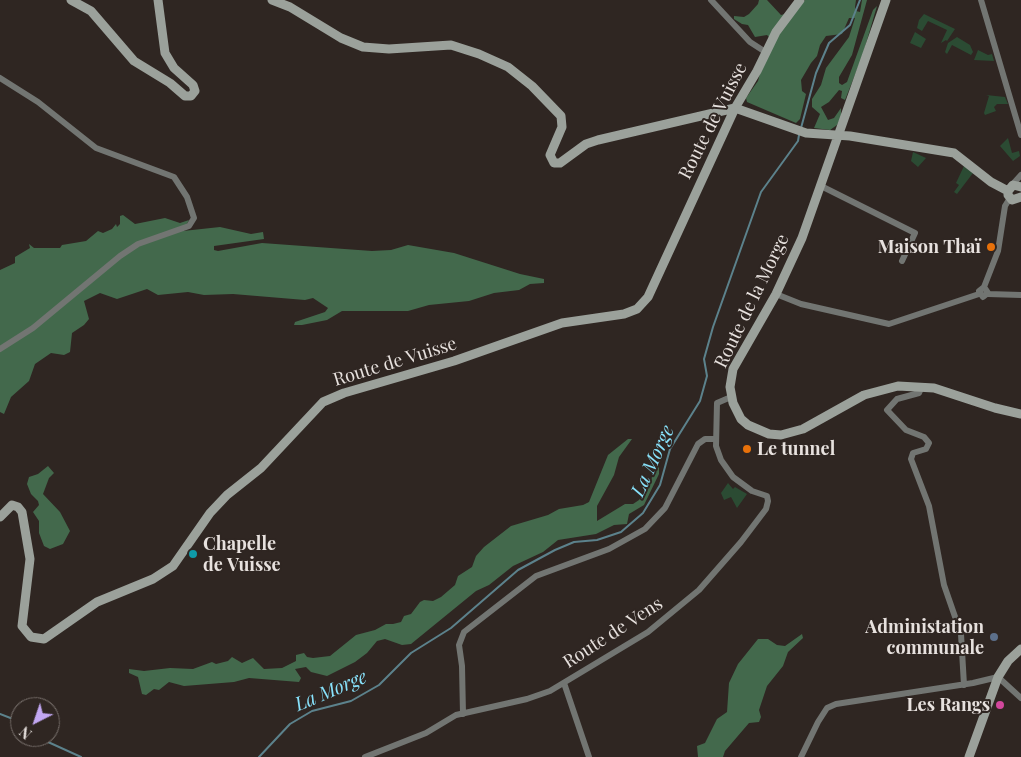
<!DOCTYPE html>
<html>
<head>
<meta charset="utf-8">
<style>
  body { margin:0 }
  #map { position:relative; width:1021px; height:757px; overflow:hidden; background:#2f2622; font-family:"Playfair Display",serif }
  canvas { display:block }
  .north { position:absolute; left:10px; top:697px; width:50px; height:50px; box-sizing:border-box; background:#2f2622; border:1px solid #79716d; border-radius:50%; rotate:221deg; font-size:14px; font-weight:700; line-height:20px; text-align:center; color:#e7e1de }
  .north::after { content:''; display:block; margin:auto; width:18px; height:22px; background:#c2a7f2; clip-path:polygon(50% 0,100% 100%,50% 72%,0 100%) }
</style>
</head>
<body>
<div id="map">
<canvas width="1021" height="757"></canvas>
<div class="north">N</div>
</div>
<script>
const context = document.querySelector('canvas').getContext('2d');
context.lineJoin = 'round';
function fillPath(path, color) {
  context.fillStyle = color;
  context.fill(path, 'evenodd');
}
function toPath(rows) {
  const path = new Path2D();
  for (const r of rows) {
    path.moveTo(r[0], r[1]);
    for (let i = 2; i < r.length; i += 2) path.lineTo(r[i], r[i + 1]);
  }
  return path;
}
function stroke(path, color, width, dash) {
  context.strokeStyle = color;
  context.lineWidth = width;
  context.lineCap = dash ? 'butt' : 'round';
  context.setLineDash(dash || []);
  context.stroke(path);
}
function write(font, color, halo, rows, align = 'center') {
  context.font = font + ' "Playfair Display",serif';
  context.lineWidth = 4;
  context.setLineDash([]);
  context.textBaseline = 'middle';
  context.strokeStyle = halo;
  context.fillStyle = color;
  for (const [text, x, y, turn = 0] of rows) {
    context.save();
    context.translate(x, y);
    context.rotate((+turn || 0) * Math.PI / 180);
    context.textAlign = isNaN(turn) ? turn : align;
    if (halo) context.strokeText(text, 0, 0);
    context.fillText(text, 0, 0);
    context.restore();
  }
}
const green = toPath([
  [924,14,955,29,947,41,946,40,941,43,947,30,928,21,922,31,917,28,919,20],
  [915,32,926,39,921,48,910,43],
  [957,37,970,45,973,52,971,55,952,45,947,54,945,52,948,43],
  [978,50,988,55,992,54,994,61,974,60],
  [986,95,1005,97,1008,104,997,104,994,107,996,111,985,115,984,113,989,96],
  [1008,138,1012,153,1019,151,1020,156,1013,161,1000,146],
  [913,152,926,158,918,167,911,161],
  [964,166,973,173,957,194,954,192,959,185,956,183],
  [728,483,733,489,735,487,747,494,737,508,731,497,724,500,721,493]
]);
const forest = toPath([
  [759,0,767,0,781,15,796,11,805,0,856,0,855,7,856,11,860,12,862,0,867,0,852,55,839,77,839,83,842,85,847,82,873,10,877,6,862,57,845,100,841,98,842,91,839,90,829,102,821,107,828,120,834,118,841,108,841,117,837,125,830,130,814,128,820,114,812,107,812,99,821,85,826,68,849,37,855,18,849,18,842,34,826,36,820,45,817,56,811,63,801,80,802,91,806,94,800,119,796,123,747,102,746,98,758,81,769,37,767,35,755,37,748,25,742,24,734,19,734,16,744,17,749,14,758,4],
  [123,215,135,224,165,218,180,223,189,220,183,231,220,227,251,234,263,232,264,239,214,246,214,250,218,251,262,243,372,251,391,250,408,245,454,253,520,274,544,279,544,283,530,284,519,290,494,293,469,301,429,305,408,311,342,311,327,320,302,325,294,325,295,322,325,312,328,308,313,298,305,300,233,294,204,295,188,292,158,295,147,289,117,299,100,293,84,301,89,319,84,325,72,333,70,352,64,355,51,353,35,364,29,381,11,397,4,414,0,412,0,270,15,263,15,257,30,248,29,244,34,248,60,248,62,245,86,241,98,231,103,233,112,229,116,224,117,227,120,224,120,216],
  [628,439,632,439,619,457,614,475,597,506,597,521,625,504,633,504,639,500,651,482,654,465,656,463,659,465,659,474,644,505,629,514,627,524,614,525,596,534,558,540,543,552,513,566,489,585,476,591,411,644,402,645,385,639,377,641,367,653,355,662,327,676,311,672,306,667,295,669,301,678,299,682,249,678,234,682,184,686,169,682,159,690,154,689,146,695,142,694,138,677,129,673,129,669,144,671,170,668,193,669,212,662,216,664,228,661,232,657,242,663,253,658,264,669,282,668,296,661,296,655,304,653,307,657,313,658,330,656,356,635,375,630,386,624,393,624,401,622,404,616,411,614,420,602,424,600,433,601,441,597,455,585,458,576,472,567,476,556,484,547,511,526,548,515,559,509,583,505,589,502,608,455],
  [48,466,54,473,49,478,43,494,60,512,70,531,63,544,50,549,44,546,39,533,39,521,33,512,39,505,38,501,31,494,27,484,29,477,38,474],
  [802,634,803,638,788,652,783,666,767,686,759,710,761,717,759,722,749,723,725,751,723,757,698,757,697,746,705,743,717,719,727,712,729,683,738,664,758,639,768,639,777,645,785,646]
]);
const stream = toPath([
  [801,128,816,73,829,43,850,25,860,0],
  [0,714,13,719,20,727],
  [37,737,81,757],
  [259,757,290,724,312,711,351,701,379,685,411,653,451,628,518,570,555,550,574,542,597,540,621,532,643,513,660,485,670,449,700,401,707,376,704,359,713,327,761,192,798,141,799,135]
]);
const street = toPath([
  [711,0,750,42,767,53],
  [981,0,1021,135],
  [0,78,38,102,96,148,174,177,187,197,194,218,189,226,138,244,120,256,33,328,0,349],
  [1012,185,1021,175],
  [821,186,915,233,902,261],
  [984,287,988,293,983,297,979,291,984,287,998,251,1005,206,1010,198],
  [776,294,801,304,889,324,979,294],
  [988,294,1021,295],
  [922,386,919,393,897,399,887,410,906,430,924,437,929,443,926,449,913,453,911,459,929,506,944,585,961,634,964,685],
  [564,683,589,757],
  [463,714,462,666,459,645,464,632,536,576,609,549,645,529,665,508,698,444,705,439,716,439],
  [365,757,426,733,456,715,527,699,550,691,648,632,699,590,741,542,766,509,768,501,767,496,752,491,733,477,721,460,716,446,717,403,731,397],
  [801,757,818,722,827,708,836,704,973,683,998,677,1021,698]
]);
const secondary = toPath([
  [71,0,91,11,134,61,170,83,185,96,191,96,195,91,193,85,174,68,165,53,158,0],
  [272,0,290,7,341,38,363,47,389,49,451,45,479,54,508,67,532,86,561,116,562,127,550,155,554,163,560,163,586,144,598,140,735,108,806,133,850,136,954,153,991,182,1008,191],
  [886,0,802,238,776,294,733,369,730,387,733,403,741,419,748,425,769,434,781,435,803,429,864,395,898,386,934,388,995,408,1021,414],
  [1008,191,1008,195,1012,200,1021,197],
  [1008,191,1013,185,1021,187],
  [0,517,12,505,18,507,22,512,30,559,22,626,31,637,44,639,97,602,153,579,173,566,210,513,227,495,261,468,323,402,344,393,454,361,562,323,624,314,637,309,648,297,735,108,757,71,776,32,800,0],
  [969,757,998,677,1008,661,1021,649]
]);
const markers = [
  [991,247,5,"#e8710a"],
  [747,449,5,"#e8710a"],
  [193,554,5,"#0f9aa8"],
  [994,637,5,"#5c6f8a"],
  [1000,705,5,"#d1479c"]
];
const streetNames = [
  ["Route de Vuisse",713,121,-63],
  ["Route de la Morge",752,301,-64],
  ["Route de Vuisse",395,362,-17],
  ["Route de Vens",613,633,-33]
];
const poiNames = [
  ["Maison Thaï",981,247],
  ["Le tunnel",757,449,"left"],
  ["Chapelle",203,544,"left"],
  ["de Vuisse",203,565,"left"],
  ["Administation",984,627],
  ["communale",984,648],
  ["Les Rangs",990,705]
];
const waterNames = [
  ["La Morge",653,461,-65],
  ["La Morge",331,691,-23]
];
fillPath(green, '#2b4b33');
fillPath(forest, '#43694c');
stroke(stream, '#5c828c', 2);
stroke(street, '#727572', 6);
stroke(secondary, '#9ba19b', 9);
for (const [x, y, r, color] of markers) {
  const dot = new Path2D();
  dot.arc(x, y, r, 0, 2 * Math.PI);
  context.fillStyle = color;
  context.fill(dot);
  stroke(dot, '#2f2622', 2);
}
write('18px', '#e7e1de', '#2f2622', streetNames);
write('bold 18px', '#e7e1de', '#2f2622', poiNames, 'right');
write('italic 19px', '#88e2fb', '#2f2622', waterNames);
</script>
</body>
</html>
